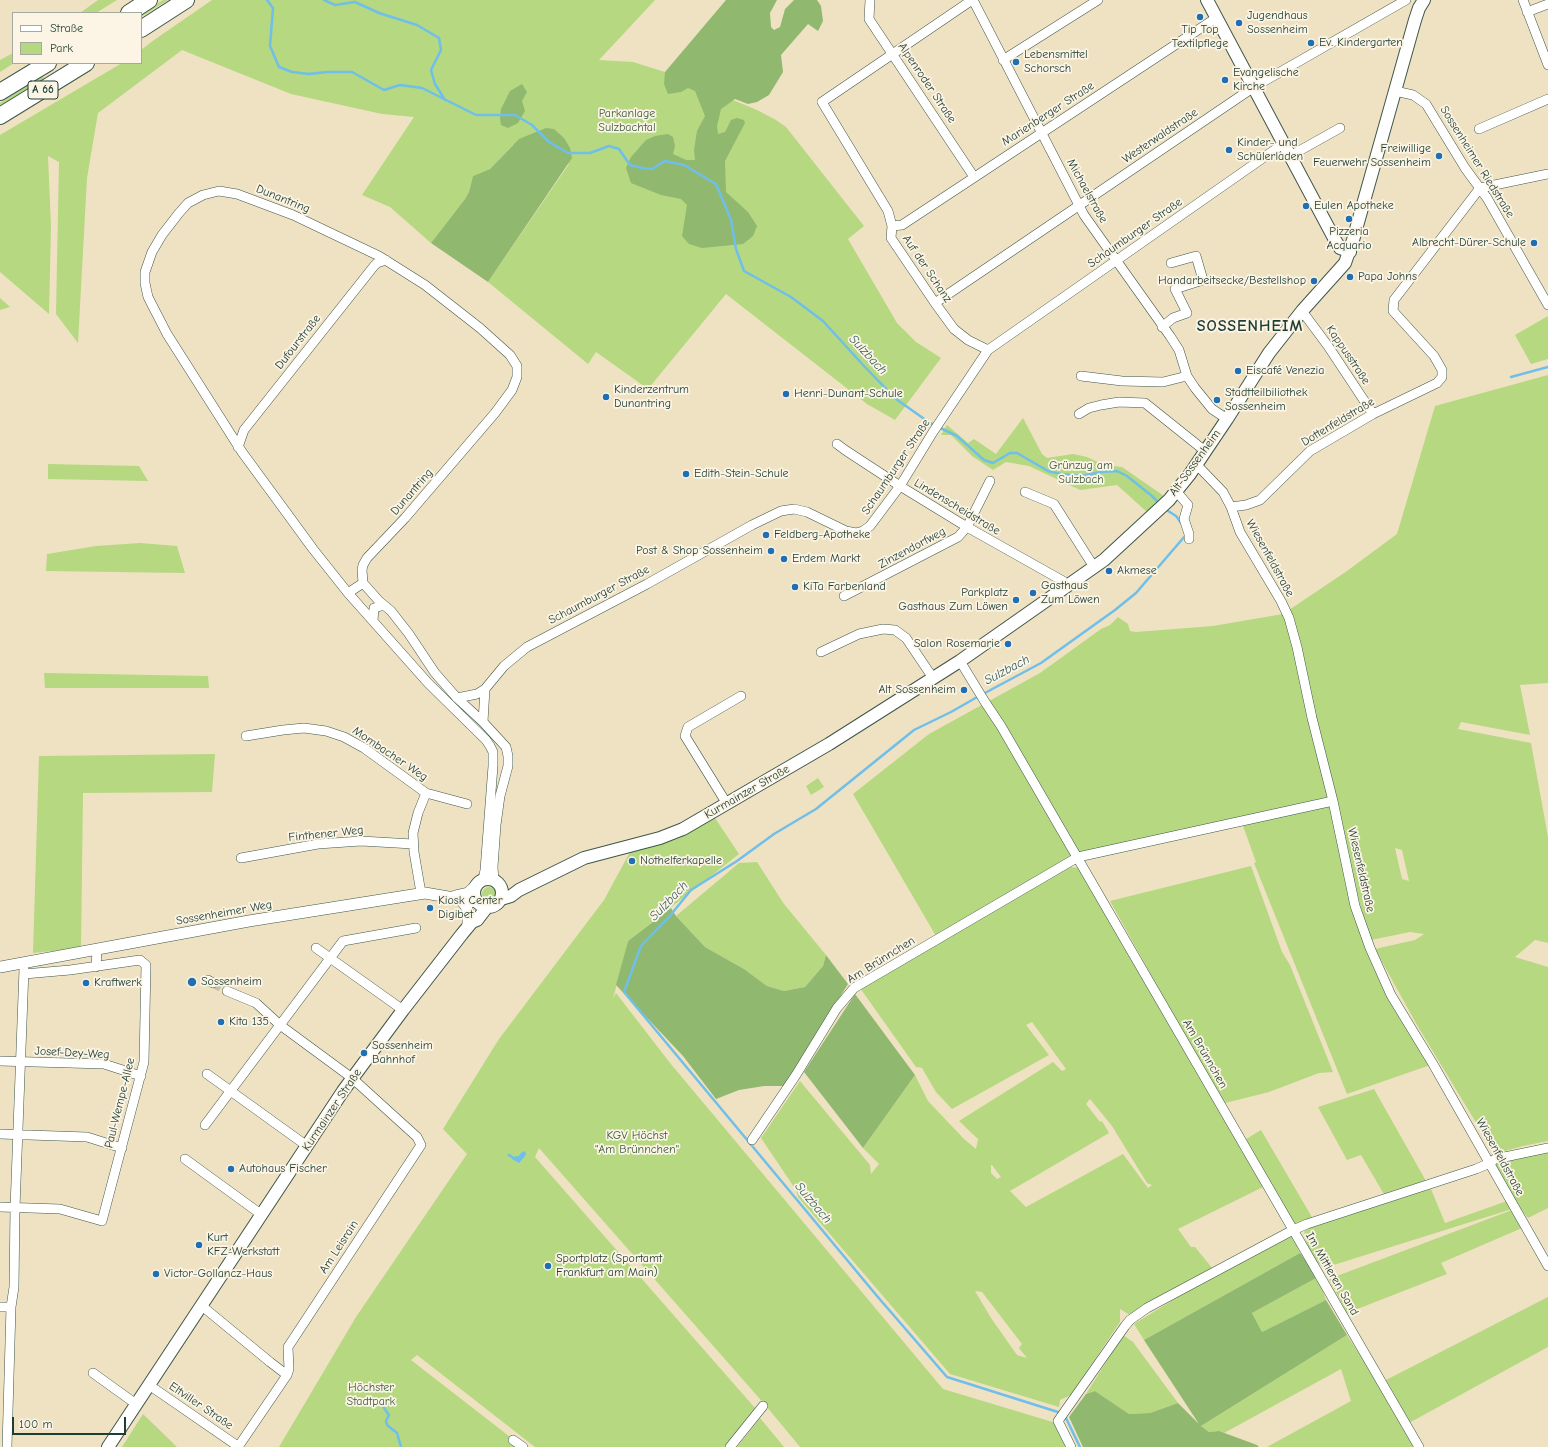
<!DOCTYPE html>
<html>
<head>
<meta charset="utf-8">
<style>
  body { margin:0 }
  #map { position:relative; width:1548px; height:1447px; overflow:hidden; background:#efe2c2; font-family:"Comic Neue",sans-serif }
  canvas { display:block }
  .legend { position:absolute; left:12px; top:12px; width:130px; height:52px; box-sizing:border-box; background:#fcf5e5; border:1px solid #a4ab9e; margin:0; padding:5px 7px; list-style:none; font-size:12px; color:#1f3d34 }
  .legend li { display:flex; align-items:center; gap:8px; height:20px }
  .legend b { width:20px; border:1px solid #a4ab9e }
  .scale { position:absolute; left:12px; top:1417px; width:114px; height:18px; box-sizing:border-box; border:2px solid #1f3d34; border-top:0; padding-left:5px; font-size:12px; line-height:14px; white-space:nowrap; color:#1f3d34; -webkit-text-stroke:3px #fcf5e5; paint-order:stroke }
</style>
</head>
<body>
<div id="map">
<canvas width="1548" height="1447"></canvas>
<ul class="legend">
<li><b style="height:5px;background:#fff"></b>Straße</li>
<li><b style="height:11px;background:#b5d881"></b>Park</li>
</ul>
<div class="scale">100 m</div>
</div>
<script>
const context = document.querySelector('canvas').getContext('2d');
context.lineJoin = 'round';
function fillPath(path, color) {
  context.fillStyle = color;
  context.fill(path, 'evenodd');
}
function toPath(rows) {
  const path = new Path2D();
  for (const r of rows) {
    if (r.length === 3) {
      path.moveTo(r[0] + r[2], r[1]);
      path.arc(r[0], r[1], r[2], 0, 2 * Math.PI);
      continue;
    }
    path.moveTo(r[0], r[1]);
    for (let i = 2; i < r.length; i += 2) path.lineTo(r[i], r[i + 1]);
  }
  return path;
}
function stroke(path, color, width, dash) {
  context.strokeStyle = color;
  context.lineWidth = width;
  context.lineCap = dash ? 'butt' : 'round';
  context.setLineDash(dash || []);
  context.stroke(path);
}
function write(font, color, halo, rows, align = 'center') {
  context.font = font + ' "Comic Neue",sans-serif';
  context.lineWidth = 3.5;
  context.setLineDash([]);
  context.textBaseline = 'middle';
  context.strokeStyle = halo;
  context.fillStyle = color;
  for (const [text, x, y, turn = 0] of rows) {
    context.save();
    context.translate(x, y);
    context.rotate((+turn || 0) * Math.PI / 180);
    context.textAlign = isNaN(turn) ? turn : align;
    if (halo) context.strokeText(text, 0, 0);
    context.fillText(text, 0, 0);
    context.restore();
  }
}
const green = toPath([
  [98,0,117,0,96,13,80,13],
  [163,0,168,0,141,17,141,14],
  [212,0,655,0,599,60,633,62,665,72,757,110,776,120,786,127,864,226,848,239,897,323,916,342,941,358,895,420,867,404,726,294,648,389,596,352,588,364,488,282,569,164,513,145,490,169,473,176,469,192,465,199,431,243,390,207,362,195,414,117,382,114,291,94,182,50,98,113,87,178,78,343,56,314,59,162,48,156,51,226,49,314,0,272,0,135,122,63,141,63,141,50,154,40],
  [13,53,13,63,14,63,0,72,0,60],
  [41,77,45,78,0,106,0,103],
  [0,298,10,307,0,310],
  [1548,316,1548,359,1531,364,1515,335],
  [1548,375,1548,683,1520,685,1530,735,1461,722,1458,729,1531,743,1548,837,1548,943,1535,940,1515,957,1548,967,1548,1141,1523,1146,1495,1154,1417,1025,1375,949,1415,940,1424,934,1410,932,1371,940,1351,875,1337,797,1080,852,936,936,853,794,929,734,1040,673,1101,629,1110,625,1118,617,1128,624,1130,631,1136,632,1213,626,1283,614,1347,571,1397,534,1435,406],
  [1395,848,1402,850,1409,881,1402,879],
  [1023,418,1042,454,1047,458,1073,454,1087,457,1104,465,1122,467,1164,496,1147,512,1117,485,1080,490,1029,466,1006,462,993,470,972,456,951,435,941,435,947,425,968,443,974,439,996,454],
  [48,464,139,466,148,481,48,479],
  [140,543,177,546,185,573,46,571,47,554,96,546],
  [44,673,208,676,209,688,45,688],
  [215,754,212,792,83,793,81,948,33,953,39,756],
  [818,778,824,787,811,795,806,786],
  [1330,804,1370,948,1433,1064,1347,1094,1254,863,1256,862,1243,826,1247,822],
  [715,818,739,854,628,941,613,999,616,993,670,1063,943,1389,1056,1423,1067,1447,800,1447,767,1407,539,1148,535,1157,755,1408,725,1447,535,1447,417,1355,411,1360,523,1447,279,1447,356,1317,467,1154,443,1129,499,1039,604,900,630,852,677,839],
  [757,862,784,904,826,955,823,966,805,987,784,991,767,986,744,969,705,947,676,916,739,863],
  [1251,866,1282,952,1290,965,1333,1072,1319,1073,1269,1092,1225,1103,1179,1025,1110,901],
  [1070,867,1080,868,1123,946,1133,961,1199,1077,1265,1186,1178,1229,1191,1247,1195,1247,1213,1269,1130,1315,1120,1309,1120,1322,1071,1395,1060,1400,1059,1407,950,1374,798,1197,796,1190,761,1138,800,1081,870,1165,871,1174,879,1164,863,1148,915,1075,928,1101,964,1139,976,1149,978,1139,959,1121,1053,1062,1062,1071,1066,1069,1032,1022,1026,1025,1049,1055,952,1109,936,1092,922,1068,916,1067,860,988],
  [1090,1099,1112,1126,1147,1183,1152,1185,1148,1188,1123,1154,1026,1207,1010,1191,1109,1133,1102,1121,1100,1122,1086,1104],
  [991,1165,992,1165,1001,1177,997,1179,991,1173],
  [975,1291,982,1292,1022,1344,1019,1348,1027,1358,1017,1355,991,1318],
  [489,894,7],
  [1374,1089,1426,1181,1385,1196,1361,1155,1347,1160,1318,1107],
  [1261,1130,1313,1219,1294,1227,1243,1141],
  [1548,1149,1548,1208,1528,1218,1509,1195,1493,1165,1495,1161],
  [1431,1189,1445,1223,1507,1201,1512,1208,1522,1228,1441,1263,1447,1274,1347,1313,1329,1279,1512,1210,1512,1209,1324,1268,1312,1258,1304,1235,1305,1230,1377,1204],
  [1292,1236,1300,1253,1144,1340,1134,1324,1194,1287],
  [1318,1277,1326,1300,1262,1332,1252,1313],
  [1548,1297,1548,1347,1409,1423,1393,1392,1386,1380],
  [1123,1335,1133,1342,1178,1403,1150,1413,1129,1414,1095,1391,1086,1394],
  [1347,1335,1380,1386,1415,1447,1267,1447,1351,1401,1341,1369,1224,1433,1219,1431,1209,1432,1201,1426],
  [143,1414,177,1447,122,1447],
  [760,1418,784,1447,737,1447]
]);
const forest = toPath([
  [726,0,777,0,770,13,771,27,774,30,780,27,785,9,794,0,817,0,821,6,823,21,818,31,808,24,781,55,783,72,769,95,757,102,748,104,735,99,721,109,717,126,718,134,725,132,731,120,737,118,744,120,745,123,725,161,726,192,748,212,757,226,753,236,743,244,702,248,689,244,682,236,687,205,681,199,661,195,631,183,626,168,631,157,646,140,655,136,668,134,673,137,675,146,673,154,686,160,695,160,694,150,697,131,705,116,695,91,688,88,681,92,668,94,664,84,665,72],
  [522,84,527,92,522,101,525,111,518,123,508,128,501,125,500,118,501,109,510,91],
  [546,128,554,129,564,138,570,148,572,158,488,282,431,243,465,199,469,192,473,176,490,169,519,139],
  [671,908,676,916,705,947,744,969,767,986,784,991,805,987,823,966,826,955,848,984,784,1086,764,1086,739,1090,716,1099,683,1056,616,985,628,941],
  [855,994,915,1075,863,1148,804,1072],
  [1300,1253,1318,1277,1252,1313,1262,1332,1326,1300,1347,1335,1201,1426,1209,1432,1219,1431,1257,1445,1259,1447,1083,1447,1069,1417,1086,1394,1095,1391,1129,1414,1150,1413,1178,1403,1199,1424,1144,1340]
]);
const water = toPath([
  [524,1151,526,1153,525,1156,519,1163,512,1159,512,1157,519,1156,521,1153]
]);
const stream = toPath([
  [267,0,273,8,270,46,279,67,292,72,309,74,327,72,352,72,384,90,400,85,422,88,476,115,515,115,532,125,549,142,568,153,590,153,609,146,619,149,630,165,642,168,652,169,665,161,684,165,716,184,731,220,736,249,744,271,791,297,823,321,864,366,896,399,930,423,957,436,984,460,993,463,1010,453,1017,453,1048,471,1061,474,1081,476,1101,472,1117,471,1127,476,1152,496,1160,504],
  [324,0,335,5,355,2,379,13,417,25,439,38,441,50,431,70,435,84,445,100],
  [1511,377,1548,367],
  [1165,509,1176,516,1182,524],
  [983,694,1041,663,1115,610,1136,593,1185,536],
  [979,696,951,712,914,730,816,809,774,834,737,861,691,890,669,917,641,946,624,992,877,1296,947,1377,1061,1413],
  [509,1155,512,1157],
  [383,1401,382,1405,389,1415,386,1421,387,1425,397,1433,401,1447],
  [1065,1416,1080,1447]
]);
const minorTunnel = toPath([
  [213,983,227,991]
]);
const minor = toPath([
  [870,0,869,19,974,177],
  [972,0,822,102,888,211,892,226,891,238,935,303,954,329,968,340,988,350],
  [973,0,1084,215,1170,336,1179,350,1187,376,1195,388,1212,409,1227,419],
  [1523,0,1548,65],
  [1527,12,1548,4],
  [1003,60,1098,0],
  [1395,91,1413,95,1426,104,1465,168,1487,198,1548,305],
  [1479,129,1548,99],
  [1290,156,1340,128],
  [892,226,902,225,1216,18],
  [935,303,1254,87,1406,0],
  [1302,311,1328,346,1373,414],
  [1162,327,1173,318,1187,313,1175,289,1203,280,1196,256,1171,263],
  [1081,376,1122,381,1163,382,1187,376],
  [1079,414,1089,408,1101,405,1119,402,1145,403,1205,451],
  [837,444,845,450,900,486,967,527,1063,581,1066,587],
  [238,447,244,430,374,266,377,263,386,260],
  [1196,464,1223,492,1231,507,1240,532,1281,601,1289,618,1297,647,1312,718,1333,801,1355,906,1370,948,1391,995,1433,1064,1548,1266],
  [1176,491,1188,505,1184,519,1189,534,1189,539],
  [1025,492,1054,504,1094,567],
  [1231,507,1246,505,1260,500,1310,451,1373,414,1437,383,1442,377,1442,370,1434,356,1393,311,1394,300,1480,188,1548,174],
  [348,593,363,583],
  [844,596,958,537,967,527,990,481],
  [373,621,374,608,381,606,385,606],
  [821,652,859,634,883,629,895,630,906,638,933,678],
  [960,661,985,702,1001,726,1419,1447],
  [457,698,477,694,485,689,504,666,527,647,647,584,752,525,781,511,794,509,807,512,846,531,856,533,863,531,870,526,900,486,933,432,988,350,1283,144],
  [483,722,485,689],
  [246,736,283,730,304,728,326,731,344,737,364,748,426,793,418,813,413,833,414,852,421,893],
  [426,793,467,804],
  [727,804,685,736,688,727,741,696],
  [241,858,318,844,361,841,413,844],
  [483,880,485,870,493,766,493,752,490,746,486,740,428,683,348,593,313,549,242,452,167,334,148,297,145,283,145,272,152,252,162,235,179,213,188,203,203,195,219,191,237,194,293,215,379,256,425,285,480,328,510,355,517,366,517,377,512,390,495,413,405,518,367,558,363,565,362,570,363,583,379,601,391,611,409,634,435,673,457,698,483,722,506,747,508,756,508,766,500,796,496,825,493,867,494,881],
  [316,948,403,1010],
  [96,967,97,950],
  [208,980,213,983],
  [227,991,256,1003,280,1025,352,1078,417,1137,421,1145,288,1347,289,1369,287,1375,238,1447],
  [0,1061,104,1064,141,1076],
  [207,1074,307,1146],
  [205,1125,343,941,416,928],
  [0,1134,87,1137,122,1148],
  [752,1140,796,1075,837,1008,854,988,1078,857,1333,801],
  [185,1159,262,1215],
  [0,1207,60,1209,102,1221,144,1062,146,965,140,960,70,970,24,974],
  [202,1306,270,1362,287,1375],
  [0,1307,11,1307],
  [93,1373,136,1404],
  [149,1385,239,1447],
  [513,1440,523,1447],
  [7,1447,11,1307,14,1287,15,1208,24,969],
  [730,1447,763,1406],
  [1071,1447,1058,1421,1125,1326,1130,1320,1147,1308,1293,1230,1307,1224,1476,1169,1490,1163,1495,1159,1548,1148]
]);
const tertiary = toPath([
  [455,896,468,893,476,886],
  [461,900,466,906,468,913,468,927],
  [0,967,249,921,425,893,477,902]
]);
const secondary = toPath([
  [1207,0,1335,240,1340,248,1350,252],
  [488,893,14],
  [501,899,511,896,519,890,584,858,660,838,683,829,829,744,960,661,1077,579,1104,560,1169,500,1190,474,1227,419,1269,353,1302,311,1345,263,1353,240,1415,20,1419,8,1424,0],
  [108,1447,343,1091,403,1010,462,934,472,922,477,920,487,907]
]);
const motorway = toPath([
  [129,13,149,0],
  [141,29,186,0],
  [0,92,48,63],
  [0,116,86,63]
]);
const markers = [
  [1200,17,4,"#1f6fb2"],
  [1239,23,4,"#1f6fb2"],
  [1311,43,4,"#1f6fb2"],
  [1016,62,4,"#1f6fb2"],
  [1225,80,4,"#1f6fb2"],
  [1229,150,4,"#1f6fb2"],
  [1439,156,4,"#1f6fb2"],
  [1306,206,4,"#1f6fb2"],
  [1349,219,4,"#1f6fb2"],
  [1534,243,4,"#1f6fb2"],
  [1350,277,4,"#1f6fb2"],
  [1314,281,4,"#1f6fb2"],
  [1238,371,4,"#1f6fb2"],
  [786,394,4,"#1f6fb2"],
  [606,397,4,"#1f6fb2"],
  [1217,400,4,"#1f6fb2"],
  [686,474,4,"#1f6fb2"],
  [766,535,4,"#1f6fb2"],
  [771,551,4,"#1f6fb2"],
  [784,559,4,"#1f6fb2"],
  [1109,571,4,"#1f6fb2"],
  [795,587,4,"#1f6fb2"],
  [1033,593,4,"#1f6fb2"],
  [1016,600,4,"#1f6fb2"],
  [1008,644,4,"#1f6fb2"],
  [964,690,4,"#1f6fb2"],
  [632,861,4,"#1f6fb2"],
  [430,908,4,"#1f6fb2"],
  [192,982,5,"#1f6fb2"],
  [86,983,4,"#1f6fb2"],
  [221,1022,4,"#1f6fb2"],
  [364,1053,4,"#1f6fb2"],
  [231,1169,4,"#1f6fb2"],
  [199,1245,4,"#1f6fb2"],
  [548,1266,4,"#1f6fb2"],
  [156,1274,4,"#1f6fb2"]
];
const shields = [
  [43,90,30]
];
const shieldNames = [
  ["A 66",43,90]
];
const poiNames = [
  ["Jugendhaus",1247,16],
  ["Sossenheim",1247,30],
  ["Tip Top",1200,30,"center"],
  ["Textilpflege",1200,44,"center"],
  ["Ev. Kindergarten",1319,43],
  ["Lebensmittel",1024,55],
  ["Schorsch",1024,69],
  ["Evangelische",1233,73],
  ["Kirche",1233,87],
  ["Kinder- und",1237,143],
  ["Schülerladen",1237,157],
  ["Freiwillige",1431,149,"right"],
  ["Feuerwehr Sossenheim",1431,163,"right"],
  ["Eulen Apotheke",1314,206],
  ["Pizzeria",1349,232,"center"],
  ["Acquario",1349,246,"center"],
  ["Albrecht-Dürer-Schule",1526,243,"right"],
  ["Papa Johns",1358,277],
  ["Handarbeitsecke/Bestellshop",1306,281,"right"],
  ["Eiscafé Venezia",1246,371],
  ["Kinderzentrum",614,390],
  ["Dunantring",614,404],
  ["Stadtteilbiliothek",1225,393],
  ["Sossenheim",1225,407],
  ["Henri-Dunant-Schule",794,394],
  ["Edith-Stein-Schule",694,474],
  ["Feldberg-Apotheke",774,535],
  ["Post & Shop Sossenheim",763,551,"right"],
  ["Erdem Markt",792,559],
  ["Akmese",1117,571],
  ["Gasthaus",1041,586],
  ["Zum Löwen",1041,600],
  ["KiTa Farbenland",803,587],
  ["Parkplatz",1008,593,"right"],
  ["Gasthaus Zum Löwen",1008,607,"right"],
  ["Salon Rosemarie",1000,644,"right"],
  ["Alt Sossenheim",956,690,"right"],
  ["Nothelferkapelle",640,861],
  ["Kiosk Center",438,901],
  ["Digibet",438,915],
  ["Sossenheim",201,982],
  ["Kraftwerk",94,983],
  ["Kita 135",229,1022],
  ["Sossenheim",372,1046],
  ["Bahnhof",372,1060],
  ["Autohaus Fischer",239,1169],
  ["Kurt",207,1238],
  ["KFZ-Werkstatt",207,1252],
  ["Sportplatz (Sportamt",556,1259],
  ["Frankfurt am Main)",556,1273],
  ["Victor-Gollancz-Haus",164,1274]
];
const streetNames = [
  ["Alpenroder Straße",927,83,56],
  ["Marienberger Straße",1048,114,-33],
  ["Westerwaldstraße",1160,136,-34],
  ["Sossenheimer Riedstraße",1477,162,58],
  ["Michaelstraße",1087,191,61],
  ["Dunantring",283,199,22],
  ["Schaumburger Straße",1135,233,-35],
  ["Auf der Schanz",927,269,56],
  ["Dufourstraße",298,342,-52],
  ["Kappusstraße",1348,355,56],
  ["Dottenfeldstraße",1338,422,-31],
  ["Alt-Sossenheim",1195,463,-54],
  ["Schaumburger Straße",896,467,-56],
  ["Dunantring",412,492,-49],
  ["Lindenscheidstraße",957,507,31],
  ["Zinzendorfweg",912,548,-28],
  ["Wiesenfeldstraße",1270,558,61],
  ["Schaumburger Straße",599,595,-28],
  ["Mombacher Weg",390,754,34],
  ["Kurmainzer Straße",747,792,-30],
  ["Finthener Weg",326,834,-6],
  ["Wiesenfeldstraße",1361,870,77],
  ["Sossenheimer Weg",224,913,-10],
  ["Am Brünnchen",881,960,-32],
  ["Josef-Dey-Weg",72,1053,3],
  ["Am Brünnchen",1205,1054,60],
  ["Paul-Wempe-Allee",120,1103,-76],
  ["Kurmainzer Straße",332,1110,-56],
  ["Wiesenfeldstraße",1500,1157,61],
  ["Am Leisrain",339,1247,-57],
  ["Im Mittleren Sand",1332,1274,60],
  ["Eltviller Straße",201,1406,34]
];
const parkNames = [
  ["Parkanlage",627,114],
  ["Sulzbachtal",627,128],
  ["Grünzug am",1081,466],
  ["Sulzbach",1081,480],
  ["KGV Höchst",637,1136],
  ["\"Am Brünnchen\"",637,1150],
  ["Höchster",371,1388],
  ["Stadtpark",371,1402]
];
const waterNames = [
  ["Sulzbach",868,355,47],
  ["Sulzbach",1007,670,-28],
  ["Sulzbach",669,901,-46],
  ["Sulzbach",813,1203,50]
];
const districtNames = [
  ["SOSSENHEIM",1250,326]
];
fillPath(green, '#b5d881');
fillPath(forest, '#90b86f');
fillPath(water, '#6fbfea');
stroke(stream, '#6fbfea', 2.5);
stroke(minorTunnel, '#c5c1a6', 9, [9, 4.5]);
stroke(minor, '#3e5649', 10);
stroke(tertiary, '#3e5649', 12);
stroke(secondary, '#3e5649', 14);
stroke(motorway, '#3e5649', 18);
stroke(minor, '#fff', 9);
stroke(tertiary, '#fff', 11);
stroke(secondary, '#fff', 12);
stroke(motorway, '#fff', 16);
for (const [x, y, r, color] of markers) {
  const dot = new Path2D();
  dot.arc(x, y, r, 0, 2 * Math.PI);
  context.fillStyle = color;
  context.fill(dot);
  stroke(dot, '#fcf5e5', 1.5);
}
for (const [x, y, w] of shields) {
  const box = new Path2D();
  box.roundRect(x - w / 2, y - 9, w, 18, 3);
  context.fillStyle = '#fcf5e5';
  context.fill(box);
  stroke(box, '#1f3d34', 1);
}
write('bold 11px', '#1f3d34', null, shieldNames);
write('12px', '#1f3d34', '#fcf5e5', poiNames, 'left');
write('12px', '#1f3d34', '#fcf5e5', streetNames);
write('12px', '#3d5c43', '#fcf5e5', parkNames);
write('italic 13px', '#335e62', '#fcf5e5', waterNames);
context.letterSpacing = '1px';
write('bold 16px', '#1f3d34', '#fcf5e5', districtNames);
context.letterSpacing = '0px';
</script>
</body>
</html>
